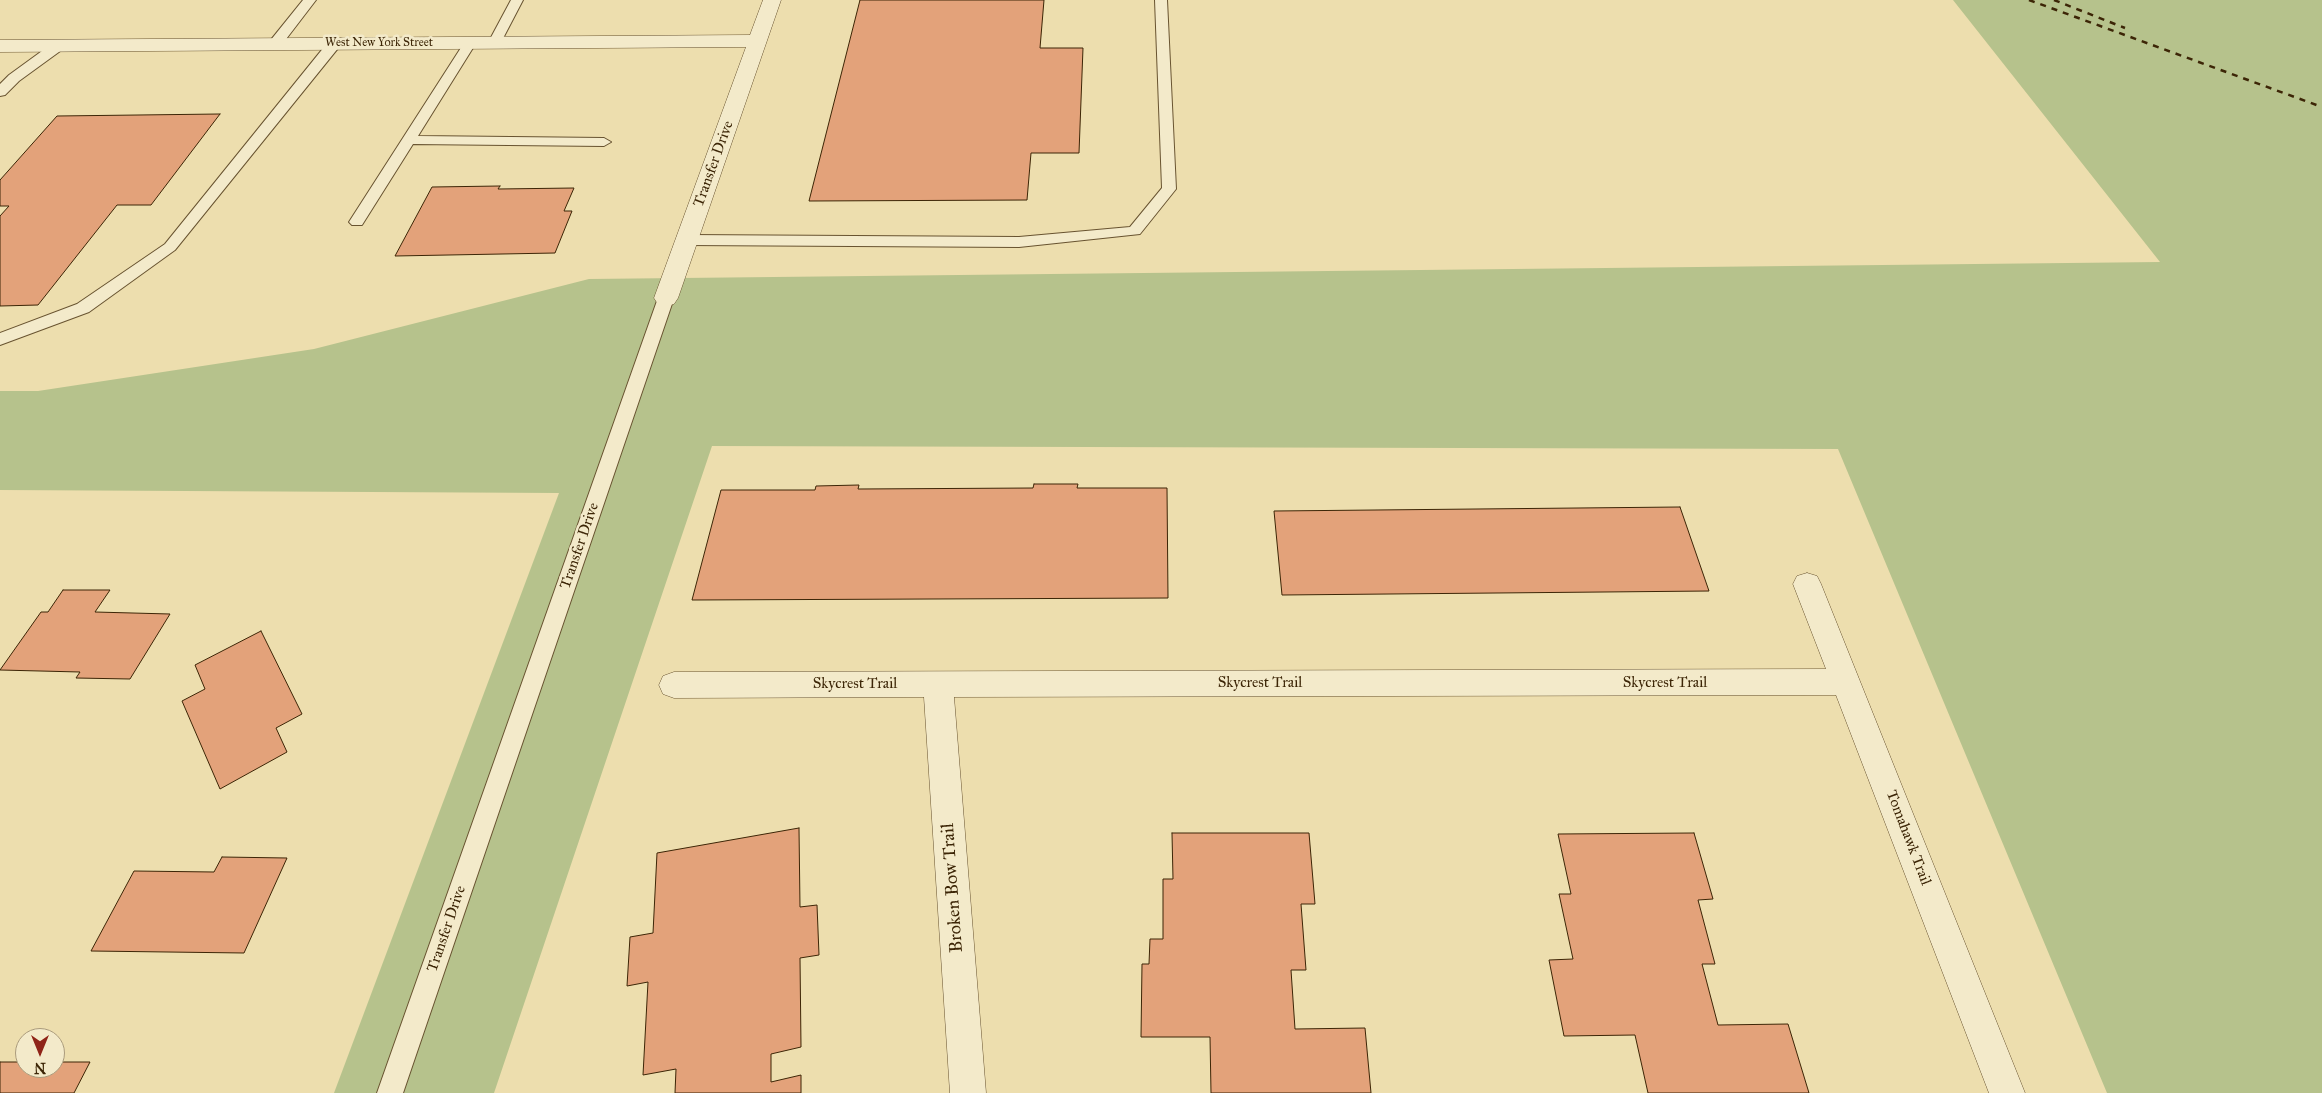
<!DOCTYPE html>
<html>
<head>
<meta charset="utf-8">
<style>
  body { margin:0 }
  #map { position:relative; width:2322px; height:1093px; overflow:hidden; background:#eddeae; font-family:"IM FELL Great Primer",serif }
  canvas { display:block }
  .north { position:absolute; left:15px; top:1028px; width:50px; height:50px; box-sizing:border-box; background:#f3eaca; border:1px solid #aa9b7c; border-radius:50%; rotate:180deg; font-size:14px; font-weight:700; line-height:20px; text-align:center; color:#3c2506 }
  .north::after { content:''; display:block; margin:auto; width:18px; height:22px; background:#8f2418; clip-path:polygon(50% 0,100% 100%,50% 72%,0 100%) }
</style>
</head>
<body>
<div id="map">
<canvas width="2322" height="1093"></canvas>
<div class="north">N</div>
</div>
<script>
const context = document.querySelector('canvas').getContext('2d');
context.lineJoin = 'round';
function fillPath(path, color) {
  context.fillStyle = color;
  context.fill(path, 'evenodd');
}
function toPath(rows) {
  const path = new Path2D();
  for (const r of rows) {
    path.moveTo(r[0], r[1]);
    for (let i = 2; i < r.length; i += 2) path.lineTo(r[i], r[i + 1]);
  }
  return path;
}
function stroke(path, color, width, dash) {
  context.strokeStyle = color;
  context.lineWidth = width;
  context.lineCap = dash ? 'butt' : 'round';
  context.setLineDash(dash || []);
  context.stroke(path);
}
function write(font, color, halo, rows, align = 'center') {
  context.font = font + ' "IM FELL Great Primer",serif';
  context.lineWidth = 5;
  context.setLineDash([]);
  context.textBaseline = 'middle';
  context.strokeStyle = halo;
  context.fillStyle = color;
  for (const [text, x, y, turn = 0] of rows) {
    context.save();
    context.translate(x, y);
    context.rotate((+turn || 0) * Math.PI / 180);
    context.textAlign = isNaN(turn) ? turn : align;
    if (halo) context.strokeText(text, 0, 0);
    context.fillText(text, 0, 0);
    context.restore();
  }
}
const green = toPath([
  [1953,0,2322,0,2322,1093,2107,1093,1838,449,712,446,494,1093,334,1093,559,493,0,490,0,391,38,391,314,349,589,279,2160,262]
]);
const building = toPath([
  [860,0,1044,0,1040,48,1083,48,1079,153,1031,153,1027,200,809,201,860,0],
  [220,114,151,205,117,205,38,305,0,306,0,216,9,206,0,206,0,180,57,116,220,114],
  [500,186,498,189,574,188,564,211,572,211,555,253,395,256,432,187,500,186],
  [1034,484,1078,484,1077,488,1167,488,1168,598,692,600,721,490,815,490,816,486,859,485,858,489,1033,488,1034,484],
  [1680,507,1709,591,1282,595,1274,511,1680,507],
  [63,590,110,590,95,612,170,614,130,679,76,678,80,672,0,670,41,612,48,612,63,590],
  [261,631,302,714,276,728,287,752,220,789,182,701,205,689,195,665,261,631],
  [799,828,800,907,817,905,819,955,800,958,801,1047,771,1054,771,1082,801,1075,801,1093,675,1093,676,1069,643,1075,648,982,627,986,630,937,653,933,657,853,799,828],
  [1172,833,1309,833,1315,904,1301,904,1306,970,1291,970,1295,1029,1365,1028,1371,1093,1211,1093,1210,1037,1141,1037,1142,964,1149,964,1150,939,1163,939,1163,879,1173,879,1172,833],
  [1694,833,1713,899,1698,900,1715,964,1702,964,1718,1025,1788,1024,1809,1093,1648,1093,1635,1035,1564,1036,1549,960,1573,959,1559,894,1571,894,1558,834,1694,833],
  [222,857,287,858,244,953,91,951,134,871,214,872,222,857],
  [0,1062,25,1062,25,1068,55,1068,55,1062,90,1062,74,1093,0,1093,0,1062]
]);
const lane = toPath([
  [303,0,316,0,280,47,270,47,269,44,270,41,303,0],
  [511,0,523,0,499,46,489,46,488,43,511,0],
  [1155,0,1167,0,1176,189,1140,234,1019,247,687,245,682,243,679,240,682,237,687,235,1019,237,1130,227,1162,188,1155,0],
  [470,39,476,43,418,136,604,138,611,142,604,146,413,144,362,225,352,225,349,222,464,43,470,39],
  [334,40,340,44,339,47,175,250,89,312,0,345,0,333,77,304,165,244,329,41,334,40],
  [58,42,65,46,63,49,19,81,5,95,0,96,0,84,9,75,53,43,58,42],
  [666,293,672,294,674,298,403,1093,377,1093,658,298,660,294,666,293]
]);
const street = toPath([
  [763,0,781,0,678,298,674,304,666,306,658,304,654,298,746,47,0,52,0,40,750,35,763,0],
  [1807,573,1817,576,1821,584,2025,1093,1989,1093,1836,695,954,697,986,1093,950,1093,924,697,674,698,663,694,659,685,663,676,674,672,1826,669,1793,584,1797,576,1807,573]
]);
const rail = toPath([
  [2029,0,2322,107],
  [2054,0,2125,28]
]);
const farStreetnames = [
  ["West New York Street",379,43]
];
const streetNames = [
  ["Transfer Drive",714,164,-70],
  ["Transfer Drive",580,546,-71],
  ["Skycrest Trail",1260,683],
  ["Skycrest Trail",1665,683],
  ["Skycrest Trail",855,684],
  ["Tomahawk Trail",1908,838,69],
  ["Transfer Drive",447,929,-71]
];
const nearStreetnames = [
  ["Broken Bow Trail",953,888,-94]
];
fillPath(green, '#b6c28c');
fillPath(building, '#e3a27a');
stroke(building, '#3c2506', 1);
stroke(lane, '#685330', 2);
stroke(street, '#685330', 1);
fillPath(lane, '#f3eaca');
fillPath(street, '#f3eaca');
stroke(rail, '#3c2506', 2.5, [6, 6]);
write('12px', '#3c2506', '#f3eaca', farStreetnames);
write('15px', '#3c2506', '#f3eaca', streetNames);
write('18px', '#3c2506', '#f3eaca', nearStreetnames);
</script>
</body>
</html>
